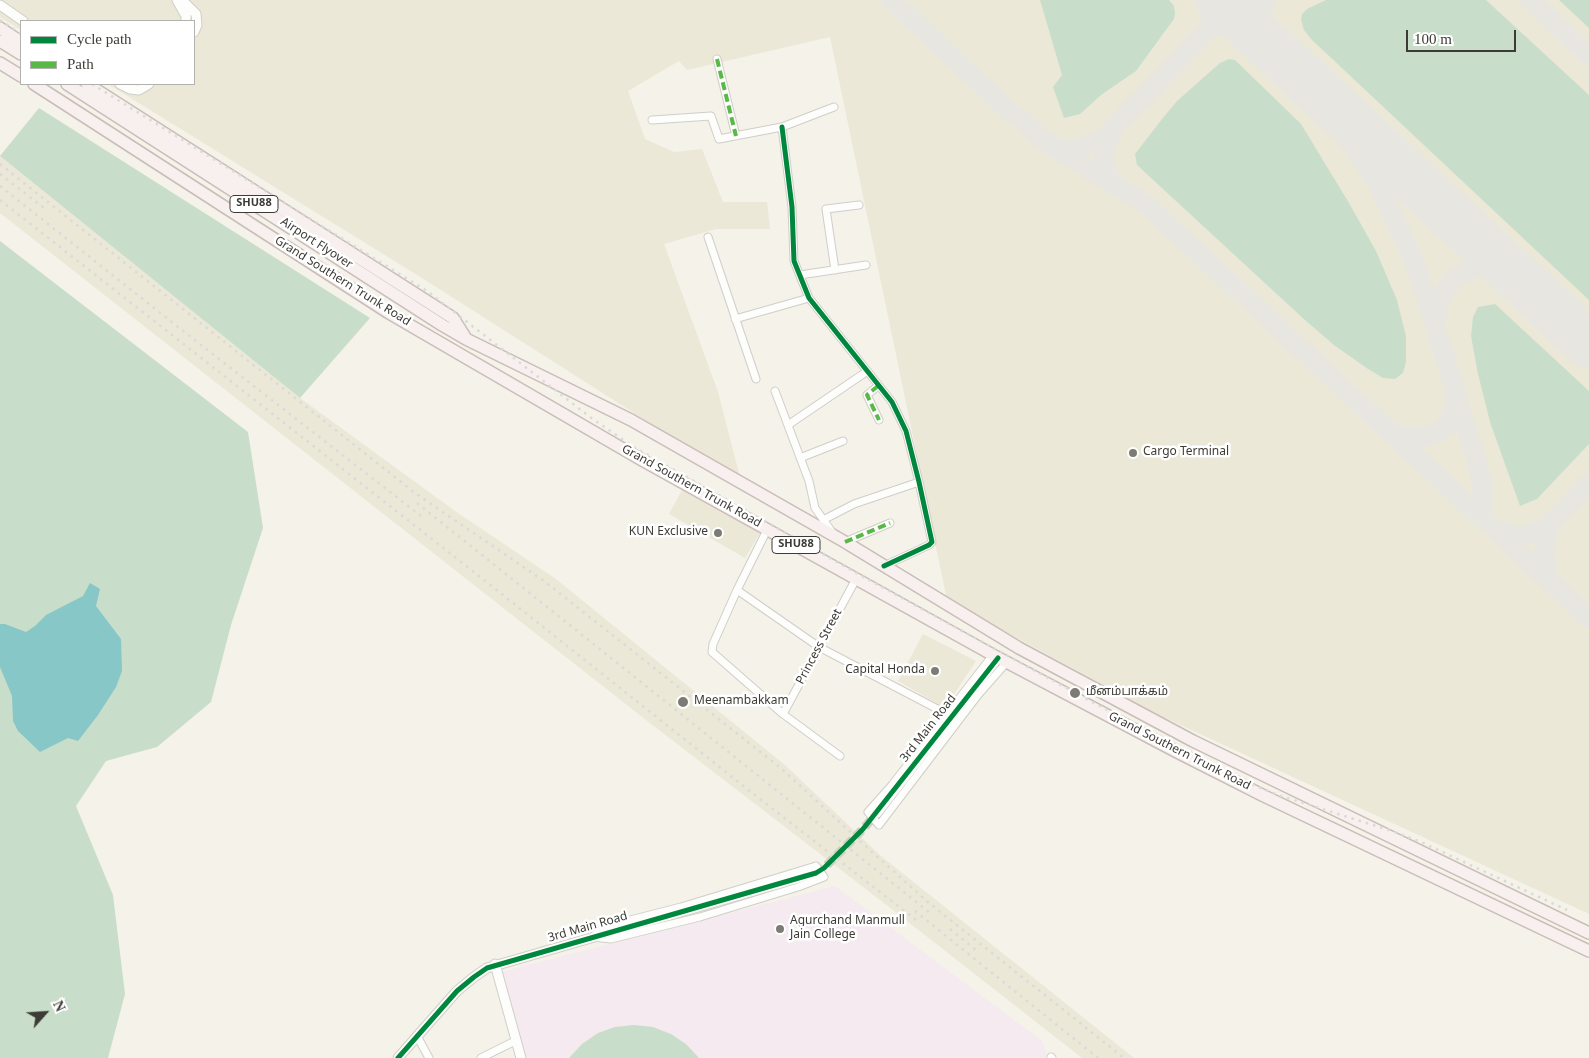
<!DOCTYPE html>
<html>
<head>
<meta charset="utf-8">
<style>
  body { margin:0 }
  #map { position:relative; width:1589px; height:1058px; overflow:hidden; background:#f4f2e9; font-family:Georgia,serif }
  canvas { display:block }
  .legend { position:absolute; left:20px; top:20px; width:175px; height:65px; box-sizing:border-box; background:#fff; border:1px solid #b1b1ae; margin:0; padding:6px 9px; list-style:none; font-size:15px; color:#3d3b35 }
  .legend li { display:flex; align-items:center; gap:10px; height:25px }
  .legend b { width:25px; border:1px solid #b1b1ae }
  .north { position:absolute; left:20px; top:988px; width:50px; height:50px; -webkit-text-stroke:4px #fff; paint-order:stroke; rotate:64deg; font-size:14px; font-weight:700; line-height:20px; text-align:center; color:#3d3b35 }
  .north::after { content:''; display:block; margin:auto; width:18px; height:22px; background:#3d3b35; clip-path:polygon(50% 0,100% 100%,50% 72%,0 100%) }
  .scale { position:absolute; left:1406px; top:30px; width:110px; height:22px; box-sizing:border-box; border:2px solid #3d3b35; border-top:0; padding-left:6px; font-size:15px; line-height:18px; white-space:nowrap; color:#3d3b35; -webkit-text-stroke:4px #fff; paint-order:stroke }
</style>
</head>
<body>
<div id="map">
<canvas width="1589" height="1058"></canvas>
<ul class="legend">
<li><b style="height:6px;background:#00873e"></b>Cycle path</li>
<li><b style="height:6px;background:#58b947"></b>Path</li>
</ul>
<div class="north">N</div>
<div class="scale">100 m</div>
</div>
<script>
const context = document.querySelector('canvas').getContext('2d');
context.lineJoin = 'round';
function fillPath(path, color) {
  context.fillStyle = color;
  context.fill(path, 'evenodd');
}
function toPath(rows) {
  const path = new Path2D();
  for (const r of rows) {
    path.moveTo(r[0], r[1]);
    for (let i = 2; i < r.length; i += 2) path.lineTo(r[i], r[i + 1]);
  }
  return path;
}
function stroke(path, color, width, dash) {
  context.strokeStyle = color;
  context.lineWidth = width;
  context.lineCap = dash ? 'butt' : 'round';
  context.setLineDash(dash || []);
  context.stroke(path);
}
function write(font, color, halo, rows, align = 'center') {
  context.font = font + ' Georgia,"Noto Sans Tamil",serif';
  context.lineWidth = 5;
  context.setLineDash([]);
  context.textBaseline = 'middle';
  context.strokeStyle = halo;
  context.fillStyle = color;
  for (const [text, x, y, turn = 0] of rows) {
    context.save();
    context.translate(x, y);
    context.rotate((+turn || 0) * Math.PI / 180);
    context.textAlign = isNaN(turn) ? turn : align;
    if (halo) context.strokeText(text, 0, 0);
    context.fillText(text, 0, 0);
    context.restore();
  }
}
const built = toPath([
  [0,0,1589,0,1589,914,1159,715,947,600,830,37,687,70,679,61,628,91,645,139,674,152,702,149,723,202,767,202,770,229,716,229,664,244,718,392,741,481,422,278,108,84,194,84,194,21,21,21,21,30,0,17],
  [0,156,300,398,455,511,556,579,785,765,881,856,1134,1058,1082,1058,893,910,646,720,0,213],
  [683,488,760,533,745,558,669,514],
  [923,634,976,661,945,708,898,681]
]);
const education = toPath([
  [835,886,1042,1041,1048,1058,526,1058,501,972]
]);
const green = toPath([
  [1040,0,1169,0,1174,6,1175,13,1174,19,1136,71,1101,95,1080,114,1064,118,1053,87,1062,75],
  [1326,0,1486,0,1589,95,1589,300,1311,39,1304,30,1301,20,1302,14,1307,9],
  [1559,0,1589,0,1589,28],
  [1229,59,1235,60,1301,124,1349,203,1376,251,1397,300,1406,336,1406,362,1403,373,1395,379,1383,378,1368,369,1334,345,1306,321,1137,165,1135,154,1162,119,1177,101,1220,63],
  [39,108,370,318,300,398,0,156],
  [0,241,248,432,263,528,231,625,211,702,157,747,106,761,76,806,113,895,125,994,108,1058,0,1058],
  [1495,304,1589,391,1589,444,1537,499,1520,506,1490,422,1478,374,1471,336,1473,317,1478,307],
  [634,1025,653,1027,671,1034,686,1044,699,1058,569,1058,582,1044,598,1033,615,1027]
]);
const water = toPath([
  [90,583,100,589,96,606,121,639,122,671,116,687,98,715,78,741,68,738,40,752,18,731,13,721,12,696,0,667,0,624,5,624,26,632,35,626,46,615,83,596]
]);
const taxiway = toPath([
  [891,0,1002,104,1050,145,1141,201,1152,210,1589,618],
  [1265,0,1260,15,1260,25,1271,47],
  [1530,0,1589,56],
  [1212,27,1227,22,1240,24,1250,28],
  [1209,29,1212,16,1211,0],
  [1296,71,1329,112,1379,186,1413,259,1424,290,1477,462,1482,482,1482,518],
  [1113,130,1106,145,1104,154,1105,165,1109,177,1117,186],
  [1057,148,1067,151,1078,149,1092,145,1102,139,1216,22,1249,0],
  [1436,322,1439,300,1446,289,1458,275,1479,266,1501,263],
  [1392,432,1404,437,1418,438,1433,435,1444,428,1451,416,1454,406,1455,392],
  [1495,530,1513,535,1524,535,1536,532,1549,526,1589,483],
  [1546,578,1544,552,1549,526]
]);
const runway = toPath([
  [1220,0,1589,344]
]);
const tertiaryTunnel = toPath([
  [816,873,824,868,863,829,877,813]
]);
const minor = toPath([
  [717,59,736,136],
  [652,120,711,116,719,139,782,127,834,107],
  [782,127,792,207,794,261,809,298,892,402,906,431,919,482,932,542,929,545,884,566],
  [708,237,756,379],
  [835,270,826,209,859,205],
  [800,275,866,265],
  [735,319,809,298],
  [878,386,867,395,879,420],
  [775,391,809,481,815,508,832,532],
  [788,425,866,372],
  [800,458,843,441],
  [823,520,854,504,919,482],
  [767,530,737,590,713,644,712,652,783,714,840,756],
  [845,542,890,523],
  [737,590,819,647,947,714],
  [993,655,892,785,868,812,879,825,978,695,1007,662],
  [783,714,856,579],
  [816,866,824,877,798,887,700,917,611,939,592,937,607,926,681,907,816,866],
  [417,1036,429,1058],
  [1051,1057,1052,1058],
  [481,1058,515,1041]
]);
const tertiary = toPath([
  [177,0,186,16,186,21],
  [182,0,196,14,197,25,194,32],
  [0,5,23,21],
  [120,84,130,89,139,90,149,84],
  [877,813,998,658],
  [495,964,521,1058],
  [398,1058,457,991,474,977,487,968,816,873]
]);
const primary = toPath([
  [0,28,21,42],
  [0,41,21,54],
  [0,63,21,76],
  [34,84,389,313,642,460,993,655,1177,752,1264,796,1589,951],
  [67,84,442,325,466,339,631,420,845,542,1019,648,1193,741,1589,933],
  [87,84,453,318,465,337]
]);
const rail = toPath([
  [0,20,21,34],
  [92,84,427,291,590,417,632,446,858,574,1092,702,1236,778,1278,795,1392,831,1421,842,1567,910],
  [0,164,415,493,544,581,782,769,872,852,929,903,1124,1058],
  [0,174,44,208],
  [0,186,192,338,421,516],
  [0,200,479,576,756,796,920,923],
  [642,463,683,482],
  [417,503,930,913],
  [915,911,1098,1058],
  [950,929,977,951]
]);
const quiet = toPath([
  [717,59,736,136],
  [878,386,867,395,879,420],
  [845,542,890,523]
]);
const cycleway = toPath([
  [782,127,792,207,794,261,809,298,892,402,906,431,919,482,932,542,929,545,884,566],
  [398,1058,457,991,474,977,487,968,816,873,824,868,863,829,998,658]
]);
const markers = [
  [1133,453,5,"#7d7b74"],
  [718,533,5,"#7d7b74"],
  [935,671,5,"#7d7b74"],
  [1075,693,6,"#7d7b74"],
  [683,702,6,"#7d7b74"],
  [780,929,5,"#7d7b74"]
];
const shields = [
  [254,204,48],
  [796,545,48]
];
const shieldNames = [
  ["SHU88",254,204],
  ["SHU88",796,545]
];
const streetNames = [
  ["Airport Flyover",316,244,33],
  ["Grand Southern Trunk Road",342,282,32],
  ["Grand Southern Trunk Road",691,487,29],
  ["Princess Street",820,647,-62],
  ["3rd Main Road",929,729,-52],
  ["Grand Southern Trunk Road",1179,752,27],
  ["3rd Main Road",588,928,-16]
];
const poiNames = [
  ["Cargo Terminal",1143,453],
  ["KUN Exclusive",708,533,"right"],
  ["Capital Honda",925,671,"right"],
  ["மீனம்பாக்கம்",1086,693],
  ["Meenambakkam",694,702],
  ["Agurchand Manmull",790,922],
  ["Jain College",790,936]
];
fillPath(built, '#ece8d7');
fillPath(education, '#f5eaf0');
fillPath(green, '#c9deca');
fillPath(water, '#87c7c7');
stroke(taxiway, '#e7e6e0', 20);
stroke(runway, '#e7e6e0', 49);
stroke(tertiaryTunnel, '#cfcdc5', 9, [9, 4.5]);
stroke(minor, '#d0cec7', 9);
stroke(tertiary, '#d0cec7', 11);
stroke(primary, '#cabdb9', 14);
stroke(minor, '#fdfdfc', 7);
stroke(tertiary, '#fdfdfc', 9);
stroke(primary, '#f7f0ef', 11);
stroke(rail, '#dadad7', 2.5, [2.5, 5]);
stroke(quiet, '#58b947', 4, [8, 4]);
stroke(cycleway, '#00873e', 5);
for (const [x, y, r, color] of markers) {
  const dot = new Path2D();
  dot.arc(x, y, r, 0, 2 * Math.PI);
  context.fillStyle = color;
  context.fill(dot);
  stroke(dot, '#fff', 2);
}
for (const [x, y, w] of shields) {
  const box = new Path2D();
  box.roundRect(x - w / 2, y - 8.5, w, 17, 4);
  context.fillStyle = '#fff';
  context.fill(box);
  stroke(box, '#3d3b35', 1);
}
write('bold 11px', '#3d3b35', null, shieldNames);
write('12px', '#3d3b35', '#fff', streetNames);
write('12px', '#3d3b35', '#fff', poiNames, 'left');
</script>
</body>
</html>
